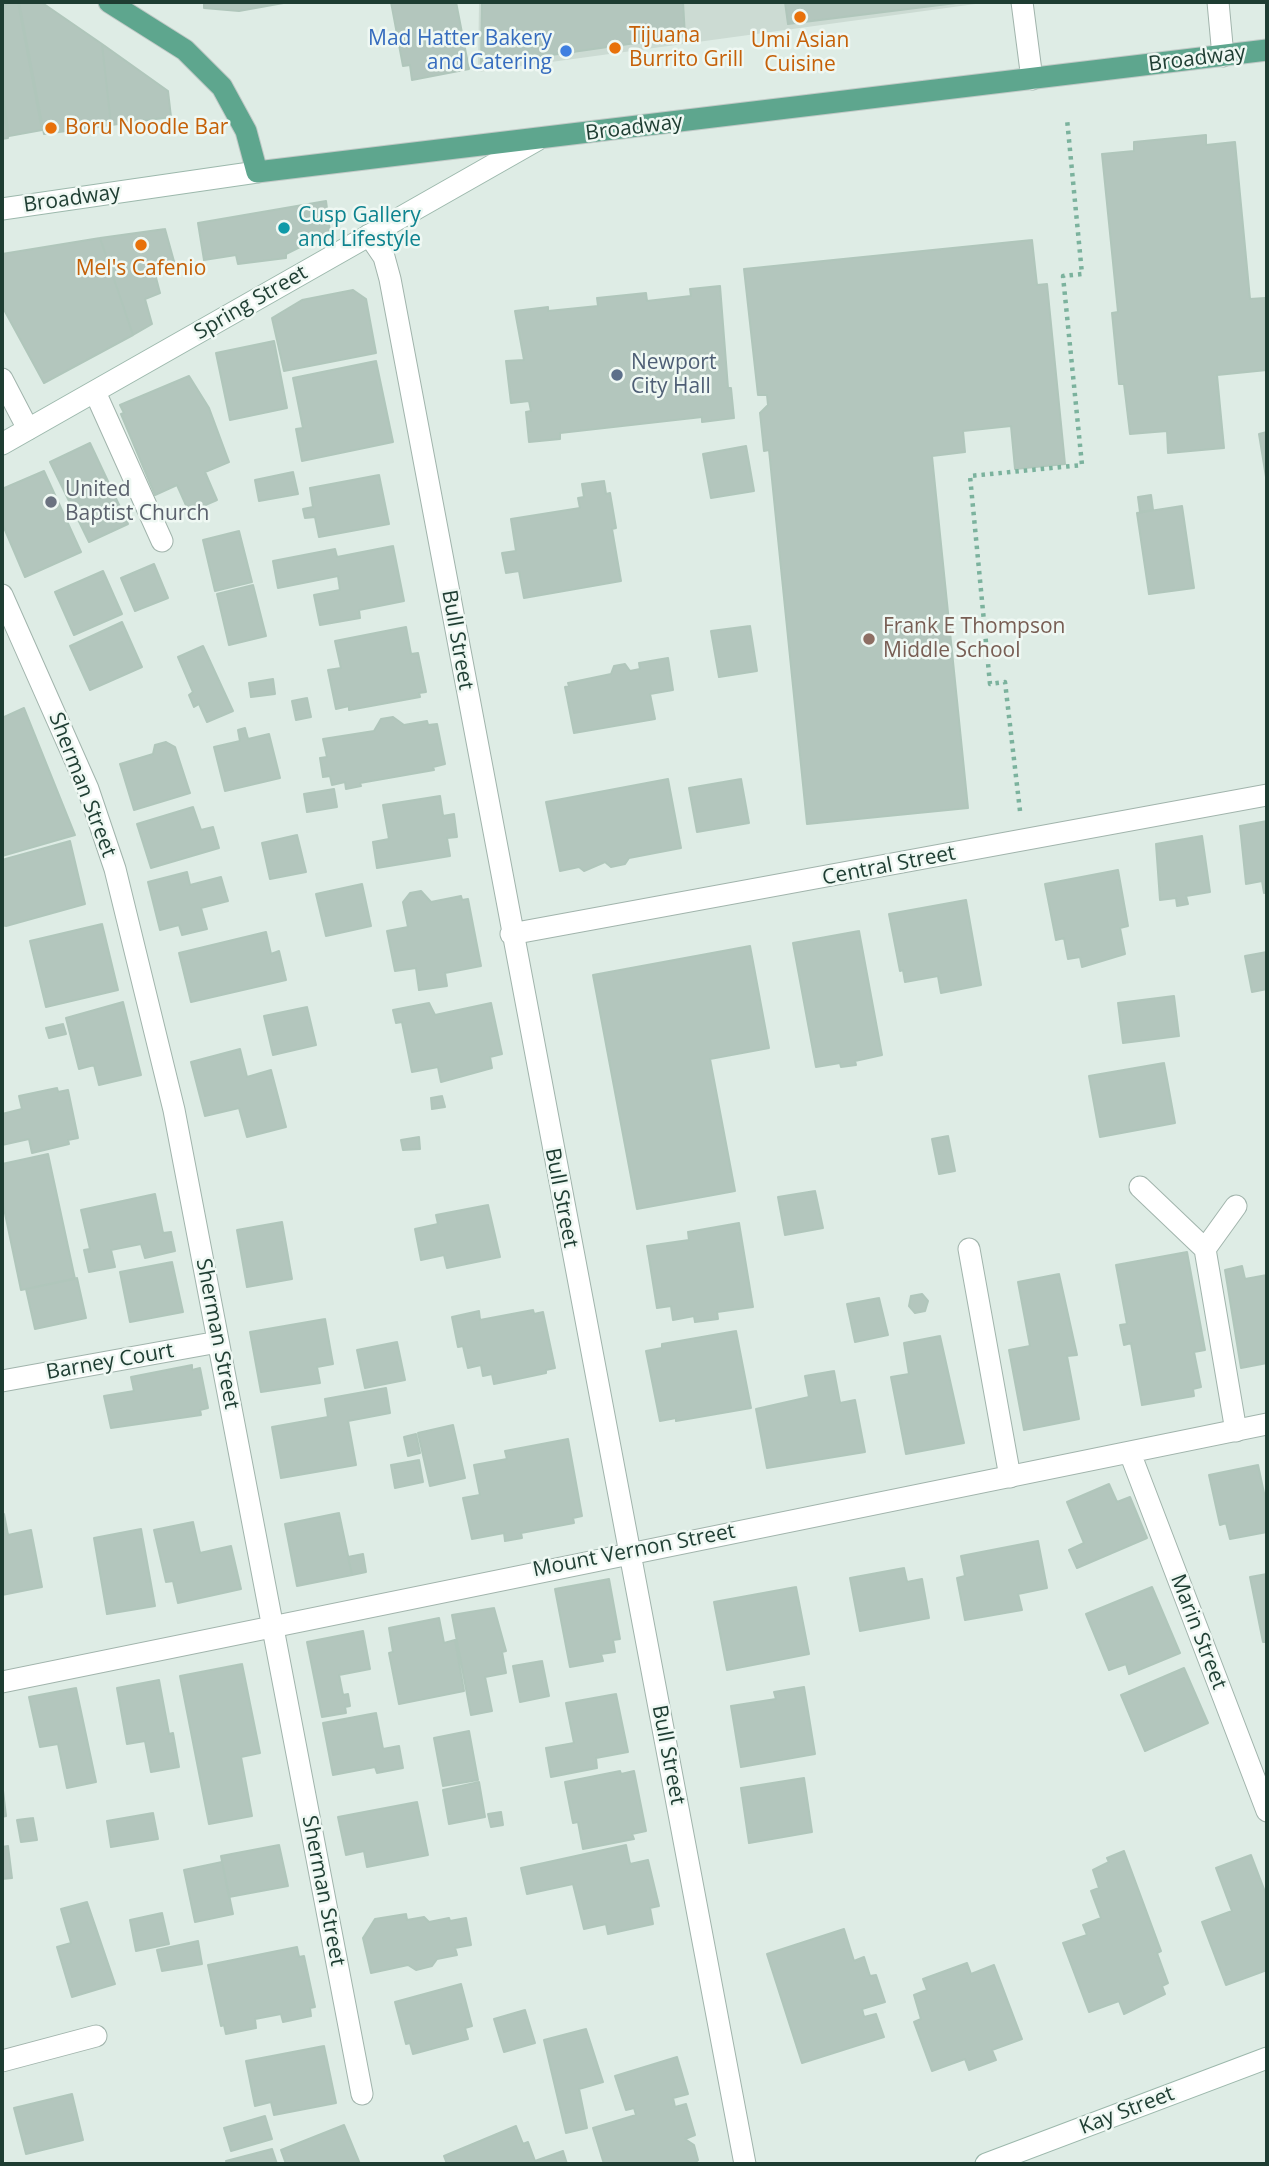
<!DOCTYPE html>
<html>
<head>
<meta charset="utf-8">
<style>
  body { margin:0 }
  #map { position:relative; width:1269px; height:2166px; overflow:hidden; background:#deece5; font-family:"Open Sans",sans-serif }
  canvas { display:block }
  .frame { position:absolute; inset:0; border:4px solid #1e3d32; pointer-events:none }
</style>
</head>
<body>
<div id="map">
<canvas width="1269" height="2166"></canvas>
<div class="frame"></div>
</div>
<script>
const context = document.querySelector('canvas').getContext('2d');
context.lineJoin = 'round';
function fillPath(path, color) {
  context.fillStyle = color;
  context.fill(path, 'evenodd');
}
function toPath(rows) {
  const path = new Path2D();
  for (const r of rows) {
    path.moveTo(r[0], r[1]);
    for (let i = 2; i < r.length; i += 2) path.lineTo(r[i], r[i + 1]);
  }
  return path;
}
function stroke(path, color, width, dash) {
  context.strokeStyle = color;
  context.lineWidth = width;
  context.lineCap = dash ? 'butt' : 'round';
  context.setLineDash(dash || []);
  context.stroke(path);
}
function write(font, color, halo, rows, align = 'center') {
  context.font = font + ' "Open Sans",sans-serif';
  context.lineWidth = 5;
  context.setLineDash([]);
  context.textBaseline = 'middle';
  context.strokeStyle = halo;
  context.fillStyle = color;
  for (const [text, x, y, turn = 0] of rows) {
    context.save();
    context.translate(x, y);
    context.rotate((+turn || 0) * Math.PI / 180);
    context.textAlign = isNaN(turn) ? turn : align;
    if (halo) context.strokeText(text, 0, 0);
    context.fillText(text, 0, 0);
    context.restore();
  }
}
const built = toPath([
  [479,2,990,2,478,72]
]);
const building = toPath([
  [2,2,18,2,42,130,9,136,2,90,2,2],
  [19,2,41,2,102,44,111,125,44,134,19,2],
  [204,2,289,2,239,11,204,8,204,2],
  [391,2,456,2,469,69,412,80,410,65,403,66,391,2],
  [482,2,683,2,685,36,481,65,482,2],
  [785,2,964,2,788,24,785,2],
  [102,44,168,91,171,117,111,125,102,44],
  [2,95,8,138,2,139,2,95],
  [1206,135,1206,145,1235,142,1250,299,1265,298,1267,370,1217,375,1224,448,1168,453,1167,431,1130,434,1124,384,1119,384,1112,313,1118,312,1102,154,1134,151,1134,142,1206,135],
  [326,201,330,232,286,254,286,258,238,264,236,255,204,260,198,223,326,201],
  [165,229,175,265,154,270,160,293,145,299,152,324,133,335,100,238,165,229],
  [100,238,133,335,44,383,2,306,2,254,100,238],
  [1032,240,1037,285,1047,284,1065,464,1015,469,1011,426,963,431,965,452,932,456,968,808,807,824,769,450,764,451,760,413,768,405,767,395,758,395,744,269,1032,240],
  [720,286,728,388,731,388,734,418,702,422,702,417,560,433,560,439,529,442,526,412,531,411,529,401,511,403,506,361,524,360,515,311,548,307,548,311,598,306,597,298,646,293,647,301,691,296,690,289,720,286],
  [353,290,366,299,376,353,284,371,272,318,302,300,353,290],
  [274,341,287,408,230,420,216,353,274,341],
  [376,361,393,442,302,461,296,429,303,428,293,378,376,361],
  [189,376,209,408,229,462,205,472,217,500,189,512,177,485,155,495,121,414,124,413,120,405,189,376],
  [1267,432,1267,477,1266,477,1259,434,1267,432],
  [90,443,128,524,89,542,50,462,90,443],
  [746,446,754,491,711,498,703,454,746,446],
  [44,471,81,552,25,577,2,523,2,489,44,471],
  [293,472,298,494,259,501,255,480,293,472],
  [379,475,389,524,319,537,315,517,305,518,303,509,313,507,310,488,379,475],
  [604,481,606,494,610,493,616,528,612,529,621,581,524,598,519,571,506,573,502,553,516,551,511,519,580,508,578,498,584,497,582,484,604,481],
  [1151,495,1153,510,1140,512,1138,497,1151,495],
  [1182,506,1194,588,1149,594,1137,513,1182,506],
  [239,531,252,582,215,591,203,540,239,531],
  [393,546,404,601,359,610,360,618,320,625,314,595,340,590,338,576,278,588,273,561,335,549,337,557,393,546],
  [154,564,168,598,135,611,121,578,154,564],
  [103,571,122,614,74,635,55,592,103,571],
  [253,585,266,636,229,645,217,594,253,585],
  [122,622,142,667,90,690,70,646,122,622],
  [750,626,757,671,719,677,711,631,750,626],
  [406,627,411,654,418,653,426,692,419,693,420,697,349,710,349,706,336,709,328,670,341,668,335,641,406,627],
  [203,646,233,711,207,722,199,704,194,707,189,695,193,692,178,657,203,646],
  [668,658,673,690,650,694,655,719,574,733,565,687,569,686,568,683,611,674,614,666,625,664,630,671,640,669,639,663,668,658],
  [273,679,275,694,251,697,249,683,273,679],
  [307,698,311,717,296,720,292,701,307,698],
  [24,708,75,835,2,856,2,718,24,708],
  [393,717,404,725,427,721,428,725,437,724,445,764,433,767,434,770,360,783,361,786,346,789,345,782,332,785,330,776,323,777,320,758,327,757,323,739,374,731,381,719,393,717],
  [245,728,248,739,269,734,280,778,225,791,214,747,240,741,238,730,245,728],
  [166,742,175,747,190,793,134,810,120,764,153,754,155,745,166,742],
  [668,779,681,848,629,858,625,864,611,867,605,862,584,871,579,867,560,871,546,802,668,779],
  [741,779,749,823,697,832,689,788,741,779],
  [334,789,337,807,307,812,304,794,334,789],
  [440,796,443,816,454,814,457,837,447,838,450,856,377,868,373,842,389,839,383,805,440,796],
  [193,807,201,830,213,827,219,848,151,868,137,824,193,807],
  [1267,821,1267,892,1264,893,1262,881,1246,884,1240,826,1267,821],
  [297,835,306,872,270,879,262,843,297,835],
  [1202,836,1210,892,1186,896,1188,904,1177,906,1176,898,1160,900,1156,844,1202,836],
  [70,841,85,904,6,926,2,925,2,860,70,841],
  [1118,870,1128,926,1120,928,1125,954,1082,967,1080,957,1068,959,1064,938,1056,940,1045,884,1118,870],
  [187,872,190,885,221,877,228,901,201,908,207,929,182,935,179,925,160,930,148,882,187,872],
  [362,884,371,926,326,936,316,894,362,884],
  [421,891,431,902,461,896,462,900,468,899,481,966,445,973,447,986,419,990,416,968,395,971,387,931,408,927,403,902,410,893,421,891],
  [966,900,981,985,941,993,938,976,905,982,903,970,900,971,889,914,966,900],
  [102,924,118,990,46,1007,30,941,102,924],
  [859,931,882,1055,855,1061,856,1065,841,1067,840,1063,816,1067,793,943,859,931],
  [266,932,271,954,279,951,286,980,191,1002,179,953,266,932],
  [750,946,769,1048,710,1059,735,1191,637,1209,593,975,750,946],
  [1267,952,1267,989,1252,992,1245,956,1267,952],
  [1174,996,1179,1036,1123,1043,1118,1003,1174,996],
  [123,1002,141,1075,99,1085,94,1065,79,1069,66,1018,123,1002],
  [429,1003,435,1015,491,1003,502,1054,490,1057,492,1068,441,1082,438,1067,412,1072,402,1022,396,1023,393,1010,429,1003],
  [307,1007,316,1045,273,1055,264,1016,307,1007],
  [63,1024,66,1034,49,1038,46,1028,63,1024],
  [240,1049,247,1077,271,1070,286,1127,247,1137,239,1108,205,1116,191,1062,240,1049],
  [1164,1063,1175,1123,1100,1137,1089,1076,1164,1063],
  [57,1088,58,1092,68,1090,78,1138,68,1140,69,1144,32,1153,29,1139,2,1145,2,1114,22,1109,19,1096,57,1088],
  [442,1096,445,1107,432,1109,431,1098,442,1096],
  [948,1136,955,1171,939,1174,932,1139,948,1136],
  [419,1137,420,1149,403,1150,401,1140,419,1137],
  [48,1154,75,1279,21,1290,2,1199,2,1164,48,1154],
  [815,1191,823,1228,785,1235,778,1197,815,1191],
  [155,1194,163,1233,171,1232,175,1251,145,1258,141,1244,111,1250,115,1267,89,1272,84,1250,90,1249,81,1210,155,1194],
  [488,1205,500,1257,447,1268,444,1255,421,1260,415,1229,438,1224,436,1215,488,1205],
  [282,1222,292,1279,247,1287,237,1230,282,1222],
  [739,1223,753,1307,717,1312,718,1319,695,1322,694,1316,673,1320,671,1306,657,1308,647,1246,689,1240,688,1232,739,1223],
  [1187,1252,1205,1350,1194,1352,1201,1387,1193,1389,1194,1396,1142,1405,1131,1343,1124,1345,1120,1325,1127,1324,1116,1265,1187,1252],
  [172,1262,183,1312,130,1322,120,1272,172,1262],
  [1242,1266,1245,1279,1267,1275,1267,1363,1241,1368,1225,1270,1242,1266],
  [1059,1274,1077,1355,1067,1356,1079,1419,1024,1430,1009,1350,1030,1346,1018,1282,1059,1274],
  [77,1278,86,1318,35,1329,26,1289,77,1278],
  [922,1294,928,1301,925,1311,915,1313,909,1306,911,1296,922,1294],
  [879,1298,888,1335,855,1342,847,1304,879,1298],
  [533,1310,534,1314,543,1312,555,1368,546,1370,546,1373,494,1384,492,1374,483,1376,481,1365,468,1368,463,1346,458,1347,452,1317,479,1311,480,1320,533,1310],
  [325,1319,333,1364,317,1367,320,1383,261,1392,250,1332,325,1319],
  [736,1331,751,1408,676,1421,676,1418,660,1421,646,1351,662,1348,662,1344,736,1331],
  [940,1336,964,1443,906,1454,891,1377,909,1374,904,1343,940,1336],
  [397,1342,405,1380,365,1388,357,1350,397,1342],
  [192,1365,192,1370,200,1368,208,1408,200,1410,201,1415,111,1428,104,1396,134,1391,131,1377,192,1365],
  [834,1371,840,1403,855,1400,865,1452,767,1468,756,1409,809,1397,805,1376,834,1371],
  [386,1388,390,1413,348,1421,356,1465,281,1478,272,1427,328,1417,325,1399,386,1388],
  [453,1425,465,1478,430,1486,418,1433,453,1425],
  [416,1434,420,1453,408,1456,404,1437,416,1434],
  [568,1439,582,1516,573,1518,574,1523,521,1533,522,1538,505,1541,504,1533,472,1539,463,1498,480,1495,474,1465,507,1459,505,1451,568,1439],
  [419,1460,423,1482,395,1488,391,1465,419,1460],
  [1258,1465,1267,1507,1267,1532,1230,1539,1226,1523,1220,1525,1209,1475,1258,1465],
  [1109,1484,1117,1502,1130,1497,1147,1538,1077,1568,1069,1550,1084,1543,1067,1502,1109,1484],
  [339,1513,352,1575,297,1586,285,1524,339,1513],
  [4,1514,8,1535,31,1530,42,1587,2,1595,4,1514],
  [193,1522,200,1553,231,1546,241,1589,178,1603,173,1581,166,1582,154,1530,193,1522],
  [141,1529,155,1606,107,1614,94,1538,141,1529],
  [1038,1541,1047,1588,1018,1594,1022,1610,965,1620,957,1578,965,1576,961,1556,1038,1541],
  [363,1554,366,1572,352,1575,348,1557,363,1554],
  [904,1568,907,1582,922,1579,929,1618,860,1631,850,1578,904,1568],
  [1267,1574,1267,1642,1263,1642,1250,1577,1267,1574],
  [609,1579,620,1639,613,1640,615,1652,601,1654,603,1661,570,1667,555,1589,609,1579],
  [796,1587,809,1654,727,1670,714,1602,796,1587],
  [1152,1587,1180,1653,1129,1674,1126,1664,1109,1670,1086,1614,1152,1587],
  [494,1608,506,1651,502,1652,506,1673,485,1677,492,1711,471,1715,452,1615,494,1608],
  [439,1618,444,1643,455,1640,464,1691,399,1704,389,1653,393,1652,389,1628,439,1618],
  [363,1631,370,1669,339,1675,343,1695,348,1694,350,1706,345,1707,346,1713,322,1717,307,1642,363,1631],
  [542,1661,549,1696,520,1702,513,1666,542,1661],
  [242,1664,260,1753,241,1757,252,1816,209,1824,180,1676,242,1664],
  [1184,1668,1208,1723,1145,1751,1121,1695,1184,1668],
  [159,1680,169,1734,173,1733,179,1767,151,1772,145,1741,127,1744,117,1688,159,1680],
  [804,1687,815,1754,741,1767,731,1706,776,1699,774,1692,804,1687],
  [76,1688,96,1782,67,1788,58,1744,40,1747,29,1697,76,1688],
  [616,1694,628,1752,596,1758,597,1768,551,1777,546,1748,574,1743,566,1703,616,1694],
  [376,1713,383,1749,399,1746,403,1768,377,1773,375,1767,333,1775,323,1723,376,1713],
  [469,1731,478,1780,443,1786,434,1738,469,1731],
  [620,1771,621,1774,634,1771,646,1831,632,1834,634,1839,583,1849,578,1822,573,1823,565,1782,620,1771],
  [804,1778,812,1832,749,1843,741,1788,804,1778],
  [2,1782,6,1816,2,1817,2,1782],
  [479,1782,485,1817,449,1824,443,1790,479,1782],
  [417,1802,428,1855,367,1867,364,1851,346,1855,338,1817,417,1802],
  [501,1812,503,1825,491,1827,488,1814,501,1812],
  [153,1813,158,1839,111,1847,107,1821,153,1813],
  [33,1818,37,1840,21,1842,17,1820,33,1818],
  [279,1845,288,1886,229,1897,221,1856,279,1845],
  [626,1845,630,1864,648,1860,659,1906,650,1908,653,1924,608,1934,606,1924,584,1929,573,1884,527,1894,521,1868,626,1845],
  [8,1846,12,1878,2,1879,2,1847,8,1846],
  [1124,1851,1161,1951,1157,1953,1168,1983,1162,1986,1165,1994,1124,2014,1119,2001,1089,2012,1063,1943,1087,1935,1083,1925,1101,1918,1091,1891,1099,1888,1093,1870,1109,1862,1107,1858,1124,1851],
  [1251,1855,1267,1897,1267,1970,1226,1985,1202,1922,1232,1911,1216,1868,1251,1855],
  [222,1862,233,1914,195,1922,184,1870,222,1862],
  [87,1902,115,1984,72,1997,57,1947,71,1943,61,1909,87,1902],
  [162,1913,169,1944,136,1951,130,1920,162,1913],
  [406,1914,407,1920,424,1917,429,1922,449,1918,450,1921,466,1918,471,1945,455,1948,457,1955,437,1959,432,1966,416,1970,408,1965,371,1973,363,1938,375,1919,406,1914],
  [844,1929,854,1961,864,1957,870,1976,876,1975,885,2002,862,2009,864,2017,876,2014,884,2037,802,2063,767,1954,844,1929],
  [198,1941,202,1964,162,1971,157,1950,198,1941],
  [297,1947,299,1957,304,1956,315,2007,310,2008,311,2016,283,2022,281,2014,255,2019,256,2028,226,2034,224,2025,221,2026,208,1965,297,1947],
  [967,1963,971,1974,994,1965,1022,2039,992,2050,996,2060,969,2070,965,2059,932,2071,914,2022,921,2019,914,1995,927,1990,923,1979,967,1963],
  [461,1984,472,2026,465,2028,468,2039,413,2054,410,2043,406,2044,395,2002,461,1984],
  [525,2010,535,2043,504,2052,494,2019,525,2010],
  [586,2029,603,2082,579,2089,587,2128,566,2133,544,2040,586,2029],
  [324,2046,336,2103,274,2115,271,2102,255,2106,246,2061,324,2046],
  [677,2057,688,2094,673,2098,675,2107,686,2104,695,2135,685,2139,694,2145,698,2160,694,2164,604,2164,593,2128,636,2115,634,2108,626,2110,615,2076,677,2057],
  [72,2094,83,2140,26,2154,14,2108,72,2094],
  [265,2116,272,2139,231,2151,224,2128,265,2116],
  [344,2125,360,2164,286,2164,281,2150,344,2125],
  [516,2126,523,2144,528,2142,535,2161,563,2151,567,2164,447,2164,444,2156,516,2126],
  [272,2149,277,2164,227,2164,226,2161,272,2149]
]);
const path = toPath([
  [1020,811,1005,682,990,684,970,476,1082,465,1063,276,1082,274,1067,119]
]);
const lane = toPath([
  [1022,2,1032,79],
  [1140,1187,1205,1249],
  [969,1249,1010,1477],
  [1236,1431,1205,1249,1236,1206]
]);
const street = toPath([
  [1218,2,1223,56],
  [369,235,384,257,390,279,745,2164],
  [2,379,28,429],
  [95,392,162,541],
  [2,595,88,789,115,869,174,1110,362,2094],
  [511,934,1267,795],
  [2,1381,218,1342],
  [1130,1453,1267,1811],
  [2,1682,1267,1424],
  [2,2061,96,2036]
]);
const secondary = toPath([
  [2,209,257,172],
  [2,444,537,140],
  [986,2164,1267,2058]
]);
const primary = toPath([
  [109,2,185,50,222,87,246,131,257,172,1267,50]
]);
const markers = [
  [800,17,7,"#e8710a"],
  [615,48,7,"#e8710a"],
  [566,51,7,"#3f7fe0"],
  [51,128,7,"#e8710a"],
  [284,228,7,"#0f9aa8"],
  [141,245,7,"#e8710a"],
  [617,375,7,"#5c6f8a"],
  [51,502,7,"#6b7280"],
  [869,639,7,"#8d6e63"]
];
const foodNames = [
  ["Tijuana",629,36],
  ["Burrito Grill",629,60],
  ["Umi Asian",800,41,"center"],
  ["Cuisine",800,65,"center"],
  ["Boru Noodle Bar",65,128],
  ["Mel's Cafenio",141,269,"center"]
];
const shopNames = [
  ["Mad Hatter Bakery",552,39],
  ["and Catering",552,63]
];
const streetNames = [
  ["Broadway",1197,59,-7],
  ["Broadway",634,128,-7],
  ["Broadway",72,199,-8],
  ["Spring Street",251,303,-30],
  ["Bull Street",457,640,80],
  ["Sherman Street",82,785,69],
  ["Central Street",889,866,-11],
  ["Bull Street",561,1198,79],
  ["Sherman Street",217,1334,79],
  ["Barney Court",110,1362,-10],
  ["Mount Vernon Street",634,1551,-11],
  ["Marin Street",1198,1632,69],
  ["Bull Street",668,1755,79],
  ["Sherman Street",323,1891,79],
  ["Kay Street",1127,2111,-21]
];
const cultureNames = [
  ["Cusp Gallery",298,216],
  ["and Lifestyle",298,240]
];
const serviceNames = [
  ["Newport",631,363],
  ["City Hall",631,387]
];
const worshipNames = [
  ["United",65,490],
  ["Baptist Church",65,514]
];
const educationNames = [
  ["Frank E Thompson",883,627],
  ["Middle School",883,651]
];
fillPath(built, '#ccdbd3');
fillPath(building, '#b3c6bd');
stroke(building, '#b0c6bb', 2);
stroke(lane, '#a1b4ac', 23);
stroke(street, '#a1b4ac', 23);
stroke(secondary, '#9cb8ac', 23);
stroke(primary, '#c0c9c6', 23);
stroke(path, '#7bb29d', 4.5, [3.5, 5]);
stroke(lane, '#fff', 21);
stroke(street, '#fff', 21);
stroke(secondary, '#fff', 21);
stroke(primary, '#5ea68e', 21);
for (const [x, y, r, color] of markers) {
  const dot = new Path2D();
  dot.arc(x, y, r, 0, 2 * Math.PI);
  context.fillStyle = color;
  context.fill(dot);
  stroke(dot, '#eff8f3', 2.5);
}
write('21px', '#c56008', '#eff8f3', foodNames, 'left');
write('21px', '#366cbe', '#eff8f3', shopNames, 'right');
write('21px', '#1e3d32', '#eff8f3', streetNames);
write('21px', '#0d838f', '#eff8f3', cultureNames, 'left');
write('21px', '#4e5e75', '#eff8f3', serviceNames, 'left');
write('21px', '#5b616d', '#eff8f3', worshipNames, 'left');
write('21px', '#785e54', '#eff8f3', educationNames, 'left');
</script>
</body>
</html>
